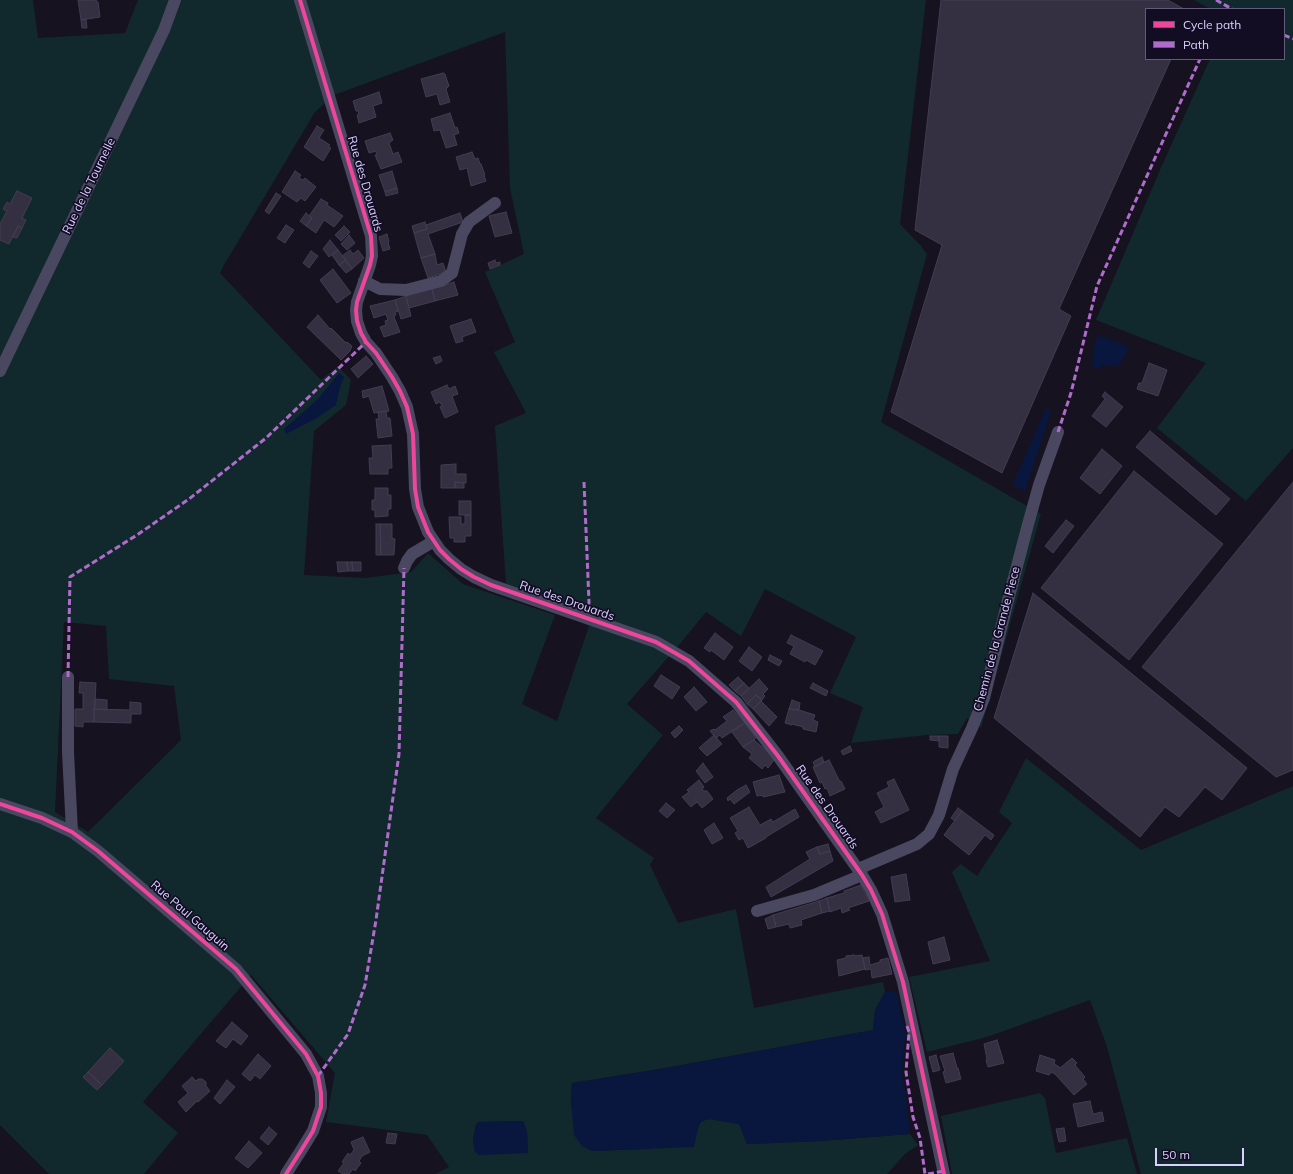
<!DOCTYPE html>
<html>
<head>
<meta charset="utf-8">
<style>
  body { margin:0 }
  #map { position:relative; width:1293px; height:1174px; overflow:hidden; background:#16121f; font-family:Mulish,sans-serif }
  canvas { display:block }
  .legend { position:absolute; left:1145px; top:8px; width:140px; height:52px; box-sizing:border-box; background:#130d24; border:1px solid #625b7c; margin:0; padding:5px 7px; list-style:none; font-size:12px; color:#d9d0ff }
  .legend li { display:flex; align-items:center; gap:8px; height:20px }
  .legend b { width:20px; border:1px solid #625b7c }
  .scale { position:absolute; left:1155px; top:1148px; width:89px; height:18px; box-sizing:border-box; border:2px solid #d9d0ff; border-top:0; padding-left:5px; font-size:12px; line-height:14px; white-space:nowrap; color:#d9d0ff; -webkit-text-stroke:3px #130d24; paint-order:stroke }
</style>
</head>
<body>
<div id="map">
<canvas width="1293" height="1174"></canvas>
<ul class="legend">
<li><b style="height:5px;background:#ed469a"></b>Cycle path</li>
<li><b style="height:5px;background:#b06ccc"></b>Path</li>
</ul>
<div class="scale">50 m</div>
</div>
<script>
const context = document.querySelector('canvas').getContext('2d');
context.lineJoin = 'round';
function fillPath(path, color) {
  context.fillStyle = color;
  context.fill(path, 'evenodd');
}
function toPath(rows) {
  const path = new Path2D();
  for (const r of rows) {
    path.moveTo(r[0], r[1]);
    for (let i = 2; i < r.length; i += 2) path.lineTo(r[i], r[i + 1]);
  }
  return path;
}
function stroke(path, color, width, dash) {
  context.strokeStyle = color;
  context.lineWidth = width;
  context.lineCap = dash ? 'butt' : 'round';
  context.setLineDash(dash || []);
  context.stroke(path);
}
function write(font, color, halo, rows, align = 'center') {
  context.font = font + ' Mulish,sans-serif';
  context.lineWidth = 3.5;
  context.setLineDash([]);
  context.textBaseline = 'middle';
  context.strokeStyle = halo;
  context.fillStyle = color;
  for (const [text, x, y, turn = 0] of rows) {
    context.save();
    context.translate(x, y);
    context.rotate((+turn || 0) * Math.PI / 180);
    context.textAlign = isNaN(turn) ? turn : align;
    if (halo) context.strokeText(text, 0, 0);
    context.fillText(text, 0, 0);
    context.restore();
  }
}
const green = toPath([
  [0,0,33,0,38,38,125,33,138,0,926,0,900,224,921,246,927,254,881,422,1041,514,981,728,967,718,958,734,927,735,851,743,863,707,830,693,856,637,765,589,741,636,706,612,679,645,627,704,663,735,596,818,654,858,650,865,678,923,736,909,754,1008,883,982,885,992,875,1010,873,1030,660,1069,572,1083,571,1102,592,1151,648,1149,694,1142,699,1125,702,1121,709,1119,739,1124,747,1144,821,1141,910,1134,918,1145,905,1154,887,1174,435,1174,449,1167,427,1135,326,1122,335,1073,251,975,143,1102,178,1133,144,1174,49,1174,0,1125],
  [505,32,510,188,524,254,485,272,515,342,494,352,526,413,495,426,506,584,593,614,557,721,522,704,555,615,463,584,428,553,411,572,365,578,304,575,314,431,346,405,351,380,338,366,321,380,220,273,224,265,315,112,334,95],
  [64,622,106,626,109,679,174,686,181,740,88,832,55,812],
  [523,1121,527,1132,528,1153,475,1152,473,1140,476,1125,478,1122],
  [1194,0,1293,0,1293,448,1246,501,1157,428,1206,363,1096,320,1160,170,1210,59,1284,59,1284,9,1210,9],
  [1026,758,1141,850,1293,786,1293,1174,1141,1174,1107,1047,1090,1000,987,1037,927,1052,909,977,990,961,952,872,961,864,977,876,1012,823,999,812],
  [1040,1093,1045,1098,1056,1153,1127,1138,1137,1174,952,1174,941,1116]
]);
const water = toPath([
  [1099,336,1101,336,1127,346,1128,351,1119,365,1114,366,1103,365,1098,369,1092,366,1095,343,1095,340],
  [339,373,344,377,340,387,336,405,317,418,286,434,284,429,318,399],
  [1046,408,1051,410,1025,492,1013,484],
  [896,991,906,1035,904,1044,902,1074,907,1105,910,1134,821,1141,747,1144,739,1124,709,1119,702,1121,699,1125,694,1147,592,1151,582,1146,574,1135,571,1102,572,1083,660,1069,873,1030,875,1010,881,999,885,992],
  [523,1121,527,1132,528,1153,479,1155,475,1152,473,1140,476,1125,478,1122]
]);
const building = toPath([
  [78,0,96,0,97,2,98,2,100,17,81,20,78,0],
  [941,0,1168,0,1184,9,1146,9,1146,59,1171,59,1059,309,1071,316,1002,473,891,412,942,245,915,230,941,0],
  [86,19,87,28,82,28,81,20,86,19],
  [443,73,445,74,449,86,446,89,450,102,440,105,437,94,426,97,421,79,443,73],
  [379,92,382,103,373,106,376,117,359,123,357,115,359,114,358,111,356,111,353,101,379,92],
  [450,113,455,128,457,127,459,133,454,135,457,145,446,148,440,130,434,131,431,119,450,113],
  [317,126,324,130,319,138,330,145,328,147,331,148,323,161,304,147,317,126],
  [390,133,393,140,389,143,393,154,398,152,402,162,381,169,375,155,377,155,376,151,369,153,365,141,390,133],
  [472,152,475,159,478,158,480,164,481,164,485,175,484,175,486,181,471,186,467,168,460,170,456,157,472,152],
  [295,171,301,175,299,178,303,180,305,178,316,187,305,201,301,198,297,202,282,192,295,171],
  [392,171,397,188,385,192,379,175,392,171],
  [397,188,398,193,386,196,385,192,397,188],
  [17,191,32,198,22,218,26,220,22,228,18,226,9,244,0,240,0,224,7,211,3,209,7,202,10,204,17,191],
  [276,193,281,196,269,214,265,211,276,193],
  [321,199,328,203,327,205,343,216,334,227,324,220,316,233,306,226,312,218,309,216,321,199],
  [506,212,512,233,495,237,489,216,506,212],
  [306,213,312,218,306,226,300,221,306,213],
  [460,213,463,222,428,234,435,254,421,258,414,233,427,229,426,225,460,213],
  [425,222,427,229,414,233,412,226,425,222],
  [286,225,294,230,285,243,277,238,286,225],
  [18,226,22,228,17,238,13,237,18,226],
  [344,226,350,232,341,241,335,235,344,226],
  [387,234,389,242,388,243,390,249,383,251,379,237,387,234],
  [349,235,355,243,347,250,341,244,349,235],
  [330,240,338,250,329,257,323,249,330,240],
  [338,250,346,260,339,265,332,255,338,250],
  [350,250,353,254,358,250,364,258,352,269,342,256,350,250],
  [311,251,318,256,309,268,303,263,311,251],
  [435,254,437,265,443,263,446,272,428,278,421,258,435,254],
  [346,260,352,269,346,273,339,265,346,260],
  [495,260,496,263,500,262,500,265,490,269,488,263,495,260],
  [333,269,351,293,337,303,320,280,333,269],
  [454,282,458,295,435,301,432,289,454,282],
  [432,289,435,301,409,308,406,296,432,289],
  [406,296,411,316,401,319,395,300,406,296],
  [395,300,398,311,395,312,396,314,394,317,400,332,384,337,380,327,386,325,385,321,388,320,386,314,374,318,370,306,395,300],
  [318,315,330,329,331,328,346,343,347,342,352,346,350,351,341,360,307,327,318,315],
  [471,319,476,332,462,337,463,341,456,343,450,326,471,319],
  [366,356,373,364,358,378,351,369,366,356],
  [440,356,442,361,436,364,433,358,440,356],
  [1149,363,1167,370,1158,396,1137,389,1139,383,1142,383,1149,363],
  [447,385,449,389,455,386,458,394,452,396,458,412,445,418,440,407,442,406,440,402,436,404,431,392,447,385],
  [382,386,389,411,374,413,369,396,363,398,362,391,382,386],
  [1105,392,1123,407,1106,427,1092,416,1105,399,1102,396,1105,392],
  [386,411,387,418,390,418,392,436,378,438,376,419,379,419,378,412,386,411],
  [1150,431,1230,499,1216,515,1136,447,1150,431],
  [391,445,392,468,388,468,388,474,370,474,369,458,373,458,372,446,391,445],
  [1102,449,1122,466,1100,494,1080,478,1102,449],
  [456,464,456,474,466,474,466,483,455,482,455,488,441,488,441,465,456,464],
  [1134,471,1223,544,1129,660,1041,588,1134,471],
  [455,482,464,483,464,488,455,488,455,482],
  [1293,482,1293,770,1276,777,1142,667,1293,482],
  [375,488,388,488,388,495,391,495,391,509,388,509,388,516,375,517,375,510,372,510,372,500,375,500,375,488],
  [459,501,471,501,471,515,459,515,459,501],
  [465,515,471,515,471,536,465,536,465,542,454,542,454,538,450,538,449,517,461,517,461,524,465,524,465,515],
  [1066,520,1074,526,1053,553,1045,546,1066,520],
  [376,524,380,524,381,555,376,555,376,524],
  [380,524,392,524,392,538,395,539,394,555,381,555,380,524],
  [337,562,347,562,348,571,338,572,337,562],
  [347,562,352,562,353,571,348,571,347,562],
  [352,562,361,562,361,571,353,571,352,562],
  [1033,593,1247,768,1222,800,1205,787,1179,817,1165,807,1140,837,994,718,1033,593],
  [715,633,733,647,724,660,711,650,710,652,704,648,715,633],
  [791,635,823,651,815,665,806,660,805,662,790,654,794,646,787,643,791,635],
  [749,647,762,657,752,671,739,661,749,647],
  [770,655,782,661,779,666,768,660,770,655],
  [661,675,680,687,672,699,654,686,661,675],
  [738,677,744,683,735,691,729,685,738,677],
  [759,679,768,689,763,694,765,696,762,700,756,695,747,704,741,696,759,679],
  [80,682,96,683,94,722,83,722,83,727,75,726,75,709,83,709,83,693,79,693,80,682],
  [744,683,749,688,741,696,735,691,744,683],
  [813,683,828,691,826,696,810,688,813,683],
  [694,687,707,702,696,711,684,697,694,687],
  [756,695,762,700,753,709,747,704,756,695],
  [95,699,107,700,107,710,94,709,95,699],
  [792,700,800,703,799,710,789,709,792,700],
  [761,701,777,717,769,726,753,709,761,701],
  [130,702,141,703,141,714,131,714,131,723,94,722,94,709,130,710,130,702],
  [789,709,799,710,815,715,813,720,818,722,816,732,803,729,803,727,792,724,792,725,785,723,789,709],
  [733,710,745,723,722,738,720,735,716,738,710,731,714,729,715,730,727,721,723,717,733,710],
  [745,723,756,738,743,747,731,731,745,723],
  [679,726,683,730,675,738,671,733,679,726],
  [714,735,722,744,707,756,699,748,714,735],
  [930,736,939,736,939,741,930,740,930,736],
  [939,736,948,736,948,748,939,747,939,736],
  [754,740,773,756,772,758,774,760,768,768,765,765,762,769,749,758,752,754,743,747,754,740],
  [850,746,852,751,843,755,841,751,850,746],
  [822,757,824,762,815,767,813,762,822,757],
  [829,760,840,782,841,781,845,789,830,796,827,788,825,789,822,782,820,783,813,767,829,760],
  [703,763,713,777,705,783,696,771,703,763],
  [779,775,785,792,763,797,763,795,757,796,753,782,779,775],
  [894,779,909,810,881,823,875,812,884,807,877,793,889,787,887,782,894,779],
  [699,780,704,787,702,789,704,791,707,791,713,799,702,808,697,802,691,807,682,797,689,792,687,790,699,780],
  [746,785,750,792,734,804,730,799,728,801,727,798,737,790,746,785],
  [666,803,675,810,667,818,659,811,666,803],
  [749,807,760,825,771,819,773,822,795,809,799,817,766,837,766,838,748,848,743,838,739,840,735,833,738,831,730,818,749,807],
  [958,808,962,811,955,821,951,818,958,808],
  [962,811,994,835,991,840,985,835,969,855,944,835,962,811],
  [714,823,723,838,712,844,704,830,714,823],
  [828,844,830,851,820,854,817,847,828,844],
  [817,847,820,854,830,851,833,861,771,897,766,887,810,859,806,852,817,847],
  [906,874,910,900,895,902,891,877,906,874],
  [861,885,869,901,848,908,850,910,842,913,841,908,830,912,827,898,844,893,844,891,861,885],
  [827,898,830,911,822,913,819,901,827,898],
  [819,901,822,913,801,920,802,925,790,928,789,924,776,927,773,915,819,901],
  [773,915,776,927,768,929,765,919,773,915],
  [944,937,950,960,933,964,928,942,944,937],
  [854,955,854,956,862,955,865,969,839,976,837,960,846,958,846,956,854,955],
  [869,957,870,965,880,962,880,960,888,958,892,974,872,978,871,969,865,970,863,958,869,957],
  [232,1022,248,1036,241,1045,233,1039,226,1048,216,1041,232,1022],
  [997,1040,1004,1063,988,1067,986,1060,987,1059,984,1044,997,1040],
  [110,1048,124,1061,102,1085,88,1072,110,1048],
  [953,1053,957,1068,958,1068,961,1079,946,1083,943,1072,945,1071,940,1056,953,1053],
  [258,1054,271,1066,260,1079,255,1075,250,1081,242,1074,258,1054],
  [936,1055,940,1070,933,1072,929,1057,936,1055],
  [1040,1055,1055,1060,1054,1064,1058,1066,1060,1068,1072,1058,1077,1063,1075,1065,1085,1077,1083,1079,1087,1084,1074,1095,1055,1074,1051,1072,1049,1075,1036,1071,1040,1055],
  [88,1072,102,1085,97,1090,83,1077,88,1072],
  [192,1077,196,1081,198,1079,202,1079,206,1082,206,1086,210,1091,198,1102,197,1101,186,1112,178,1102,188,1093,182,1086,192,1077],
  [227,1080,235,1087,220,1104,214,1098,227,1080],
  [1090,1101,1093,1114,1102,1112,1104,1121,1078,1127,1073,1104,1090,1101],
  [269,1127,277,1134,268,1145,260,1138,269,1127],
  [1064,1128,1066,1141,1059,1142,1056,1129,1064,1128],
  [388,1133,397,1134,395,1144,386,1143,388,1133],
  [363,1137,370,1152,362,1156,359,1161,361,1163,355,1171,353,1169,349,1174,343,1174,338,1171,344,1163,342,1162,348,1153,350,1155,354,1150,351,1142,363,1137],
  [249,1141,262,1153,248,1168,235,1158,249,1141]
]);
const street = toPath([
  [300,0,371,236,372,256,370,265,357,302,356,310,357,321,361,333,366,342,376,353,392,377,400,391,407,407,413,434,415,489,418,507,428,532,440,550,449,559,461,569,474,577,491,585,656,642,689,661,736,702,778,756,862,875,871,890,882,914,903,982,944,1174],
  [364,281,380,289,406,290,441,281,452,273,462,234,469,222,495,203],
  [0,371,164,30,175,0],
  [404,568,407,561,412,554,434,541],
  [68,677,68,752,72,832],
  [0,804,42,818,72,832,98,851,236,969,306,1054,318,1076,321,1093,321,1107,313,1131,302,1149,286,1174],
  [858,869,917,844,929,834,939,815,953,769,972,728,984,698,1006,608,1027,528,1039,485,1058,432],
  [757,911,814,895,862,875]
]);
const quiet = toPath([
  [1216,0,1232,9],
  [1284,35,1293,39],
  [1058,432,1071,393,1097,286,1200,59],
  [584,482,589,602,588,618],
  [68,677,70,577,137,535,189,499,266,438,366,342],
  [907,1026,909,1032,906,1072,913,1117,920,1138,925,1174],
  [318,1076,348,1034,365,985,376,920,399,754,404,568],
  [928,1174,944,1171]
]);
const cycleway = toPath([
  [300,0,371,236,372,256,370,265,357,302,356,310,357,321,361,333,366,342,376,353,392,377,400,391,407,407,413,434,415,489,418,507,428,532,440,550,449,559,461,569,474,577,491,585,656,642,689,661,736,702,778,756,862,875,871,890,882,914,903,982,944,1174],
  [0,804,42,818,72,832,98,851,236,969,306,1054,318,1076,321,1093,321,1107,313,1131,302,1149,286,1174]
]);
const streetNames = [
  ["Rue des Drouards",365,184,74],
  ["Rue de la Tournelle",89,186,-64],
  ["Rue des Drouards",567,601,19],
  ["Chemin de la Grande Piece",997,639,-75],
  ["Rue des Drouards",827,807,55],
  ["Rue Paul Gauguin",190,916,41]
];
fillPath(green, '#11292c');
fillPath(water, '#09173f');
fillPath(building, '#343041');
stroke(building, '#433c53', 1);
stroke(street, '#4a4760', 12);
stroke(quiet, '#b06ccc', 3, [6, 3]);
stroke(cycleway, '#ed469a', 4);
write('12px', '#d9d0ff', '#130d24', streetNames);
</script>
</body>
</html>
